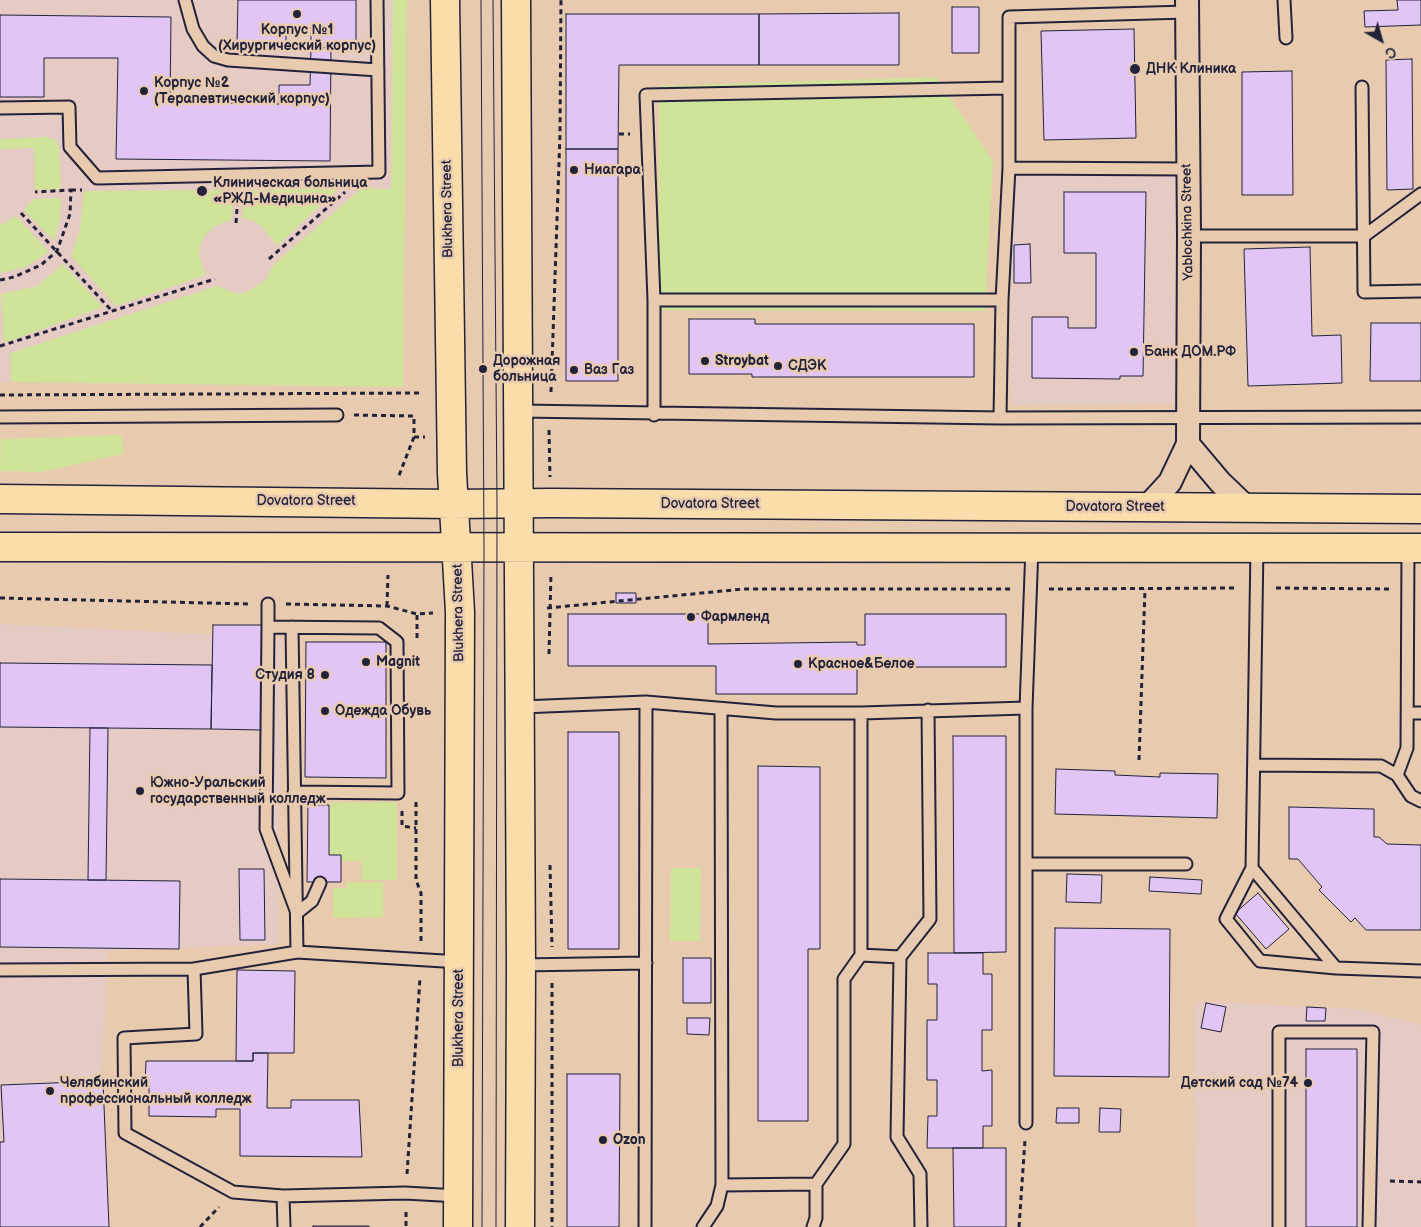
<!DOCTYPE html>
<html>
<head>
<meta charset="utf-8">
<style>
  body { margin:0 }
  #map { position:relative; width:1421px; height:1227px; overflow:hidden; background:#e8cbaf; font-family:"Balsamiq Sans",sans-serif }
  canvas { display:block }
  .north { position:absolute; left:1356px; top:15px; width:50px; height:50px; -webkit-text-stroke:4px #e8cbaf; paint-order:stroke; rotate:142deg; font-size:14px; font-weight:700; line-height:20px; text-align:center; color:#22223b }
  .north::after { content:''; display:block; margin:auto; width:18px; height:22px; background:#22223b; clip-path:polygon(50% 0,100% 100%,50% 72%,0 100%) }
</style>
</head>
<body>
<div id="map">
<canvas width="1421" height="1227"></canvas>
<div class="north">С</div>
</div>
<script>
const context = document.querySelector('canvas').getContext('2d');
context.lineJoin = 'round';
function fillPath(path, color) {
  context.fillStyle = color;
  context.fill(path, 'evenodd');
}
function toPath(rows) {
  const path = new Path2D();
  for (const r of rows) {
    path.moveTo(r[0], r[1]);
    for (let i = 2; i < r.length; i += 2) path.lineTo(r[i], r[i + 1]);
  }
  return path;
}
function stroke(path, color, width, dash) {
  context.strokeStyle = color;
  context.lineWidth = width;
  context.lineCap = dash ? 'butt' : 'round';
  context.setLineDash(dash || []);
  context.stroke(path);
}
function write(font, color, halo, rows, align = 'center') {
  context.font = font + ' "Balsamiq Sans",sans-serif';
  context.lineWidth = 5;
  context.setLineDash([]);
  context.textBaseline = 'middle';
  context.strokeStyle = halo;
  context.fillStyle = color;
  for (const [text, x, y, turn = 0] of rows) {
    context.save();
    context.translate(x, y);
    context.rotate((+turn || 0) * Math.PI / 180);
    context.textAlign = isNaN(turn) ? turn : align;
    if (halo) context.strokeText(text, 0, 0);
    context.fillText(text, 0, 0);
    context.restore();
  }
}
const built = toPath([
  [0,0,407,0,403,387,0,382],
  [1012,172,1176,176,1174,404,1010,405],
  [0,624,282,638,278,944,108,951,93,1227,0,1227],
  [1195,1001,1356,1009,1421,1025,1421,1227,1196,1227,1194,1140]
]);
const green = toPath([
  [393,0,407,0,403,387,11,382,10,353,217,286,237,294,247,292,266,280,274,264,362,188,391,189],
  [936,77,993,161,985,311,659,310,659,86],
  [48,137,56,141,59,146,61,189,35,190,34,148,0,149,0,139],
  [339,188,277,246,263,228,254,221,242,218,244,190],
  [233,190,232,219,214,227,206,234,201,244,199,255,206,275,116,306,71,256,80,229,84,191],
  [61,198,60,219,54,241,24,210,33,199],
  [16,216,49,252,26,267,0,273,0,225],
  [63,264,103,307,4,343,1,294,37,286],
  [122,435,124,454,40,472,0,471,1,439],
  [397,802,397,880,362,880,361,861,341,861,329,855,329,803],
  [671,868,701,868,700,941,670,941],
  [347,882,383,882,383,917,333,918,333,888,346,888]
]);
const building = toPath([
  [238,0,356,0,356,47,311,48,311,28,286,28,286,45,237,45,238,0],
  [1397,0,1421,0,1421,25,1365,27,1364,11,1398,10,1397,0],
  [952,7,979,7,979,53,952,53,952,7],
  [899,13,899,65,759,65,759,14,899,13],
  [566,14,759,14,759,65,619,65,618,149,566,149,566,14],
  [0,15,171,17,170,102,279,104,279,85,310,85,311,48,331,47,330,161,116,159,118,58,44,58,44,97,0,97,0,15],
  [1134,29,1136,138,1044,140,1041,31,1134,29],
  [1412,59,1413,189,1387,190,1386,60,1412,59],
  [1292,71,1293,195,1242,195,1242,72,1292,71],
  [566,149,618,149,618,381,566,381,566,149],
  [1064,192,1146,192,1143,376,1120,376,1120,379,1032,378,1032,317,1068,317,1068,328,1096,328,1096,253,1064,253,1064,192],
  [1030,244,1031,283,1014,283,1014,245,1030,244],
  [1310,247,1312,336,1341,335,1342,383,1248,386,1244,249,1310,247],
  [689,319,755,319,755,324,974,324,974,377,752,377,752,374,689,374,689,319],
  [1371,323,1421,323,1421,381,1370,381,1371,323],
  [616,593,636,593,636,603,616,603,616,593],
  [568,614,708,614,708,644,857,642,857,645,865,645,865,614,1006,614,1006,667,857,667,857,694,716,694,716,666,568,666,568,614],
  [213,625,263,625,262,730,211,729,213,625],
  [306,642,386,642,386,778,305,777,306,642],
  [0,663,212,665,211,729,0,727,0,663],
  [90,728,108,728,106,880,88,880,90,728],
  [568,732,619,732,619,949,568,949,568,732],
  [953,736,1006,736,1006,952,954,953,953,736],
  [758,766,820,767,820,949,808,949,808,1121,758,1121,758,766],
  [1056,769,1115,771,1115,775,1160,777,1160,773,1218,774,1217,818,1055,814,1056,769],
  [308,805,329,805,329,855,341,855,341,882,307,882,308,805],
  [1289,807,1374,809,1374,837,1379,837,1387,844,1421,845,1421,930,1366,930,1355,918,1351,922,1319,890,1322,887,1298,859,1289,859,1289,807],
  [239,869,264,869,265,940,240,940,239,869],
  [1067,874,1102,875,1101,903,1066,902,1067,874],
  [1150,877,1202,880,1201,894,1149,891,1150,877],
  [0,879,180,881,179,949,0,947,0,879],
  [1258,893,1289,929,1266,949,1235,913,1258,893],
  [1055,928,1170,929,1169,1077,1054,1076,1055,928],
  [928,953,983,953,983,974,992,974,992,1030,982,1030,982,1071,992,1070,992,1126,983,1126,983,1148,927,1148,928,1116,937,1116,937,1080,927,1080,927,1020,937,1020,937,984,928,984,928,953],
  [683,958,711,958,711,1003,683,1003,683,958],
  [237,970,295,971,294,1053,253,1053,253,1061,236,1061,237,970],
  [1206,1003,1226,1007,1221,1032,1201,1028,1206,1003],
  [1307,1007,1326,1008,1325,1021,1306,1021,1307,1007],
  [687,1018,710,1018,709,1035,687,1034,687,1018],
  [1306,1049,1357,1049,1357,1227,1306,1227,1306,1049],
  [253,1053,268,1053,267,1108,291,1108,291,1100,359,1100,362,1157,240,1156,240,1109,216,1109,216,1117,149,1116,149,1085,145,1085,146,1061,253,1061,253,1053],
  [567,1074,620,1074,619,1227,567,1227,567,1074],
  [103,1081,109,1227,0,1227,0,1142,4,1142,1,1085,103,1081],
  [1057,1108,1079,1108,1079,1123,1056,1123,1057,1108],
  [1100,1108,1121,1109,1120,1132,1099,1132,1100,1108],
  [953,1148,1006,1148,1006,1227,954,1227,953,1148],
  [313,1226,369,1226,369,1227,313,1227,313,1226]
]);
const path = toPath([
  [619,134,630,134],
  [71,190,82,190],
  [21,213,112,311],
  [236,223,238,194],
  [269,259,345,192],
  [0,280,14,277,41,265,57,251,70,214,71,190,35,192],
  [0,346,215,279],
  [551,392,560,134,561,0],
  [0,395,419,393],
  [354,415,414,416,414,437,398,478],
  [549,430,550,477],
  [414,437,425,437],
  [1276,588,1390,589],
  [1049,589,1237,588],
  [0,598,249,604],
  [286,604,387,606,417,614,433,613],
  [387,606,388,575],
  [547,608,744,589,1012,589],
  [417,638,417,614],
  [549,654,551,573],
  [1139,760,1145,589],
  [416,802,416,880,421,893,421,942],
  [402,811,402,826,416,828],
  [550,865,552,947],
  [552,983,552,1227],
  [407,1174,420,978],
  [1390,1181,1421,1182],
  [406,1212,406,1227],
  [200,1227,219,1207],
  [1019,1227,1025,1140]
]);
const lane = toPath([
  [185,0,193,29,203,46,214,56,228,60,378,70],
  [1284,0,1286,38],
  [1362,87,1364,292,1421,291],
  [0,108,69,107,70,147,97,178,379,172,377,0],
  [1009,168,1187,169],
  [1189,236,1364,236,1421,194],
  [654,300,1002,300],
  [520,411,1000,418,1421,417],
  [654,415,654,300,646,95,1008,88],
  [0,417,337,415],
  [1000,418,1002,300,1009,168,1009,17,1187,12],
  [1257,547,1252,868,1336,968,1421,971],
  [268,604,268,627,379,628,397,642,398,793,294,792],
  [268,627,266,829,297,913,312,901,320,883],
  [292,627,297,952],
  [521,707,646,702,776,713,861,713,1026,708],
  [1407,713,1421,713],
  [1254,765,1381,766,1397,775,1411,796,1421,801],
  [1397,775,1407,748,1408,548],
  [1027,864,1186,864],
  [1252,868,1226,919,1260,961,1336,968],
  [861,955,900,957],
  [521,965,646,963],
  [0,970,194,969],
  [1026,1123,1026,708,1032,547],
  [722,1185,816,1184,844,1144,844,979,861,955,861,713],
  [283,1196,284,1227],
  [458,1196,405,1193,283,1196,233,1192,125,1133,124,1038,196,1034,194,969,297,952,460,962],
  [645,1227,646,702],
  [703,1227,717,1206,722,1185,721,710],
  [813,1227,816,1218,816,1184],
  [921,1227,920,1174,897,1137,900,957,930,919,928,710],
  [1279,1227,1279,1032,1373,1032,1369,1227]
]);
const street = toPath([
  [1187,0,1189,236,1188,444],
  [1147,507,1170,482,1188,444,1220,482,1246,507]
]);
const primary = toPath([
  [445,0,452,473,460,612,458,1227],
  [516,0,521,965,520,1227],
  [0,499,453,504,551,503,1421,509],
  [0,547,1421,548]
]);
const tram = toPath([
  [481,0,484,548,482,1227],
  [493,0,497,504,496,1227]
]);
const markers = [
  [297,14,5,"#22223b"],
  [1135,69,6,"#22223b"],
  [144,91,5,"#22223b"],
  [574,170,5,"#22223b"],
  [202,191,6,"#22223b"],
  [1134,352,5,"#22223b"],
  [705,361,5,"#22223b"],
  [778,366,5,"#22223b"],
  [483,369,5,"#22223b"],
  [574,370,5,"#22223b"],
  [691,617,5,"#22223b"],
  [366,662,5,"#22223b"],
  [798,664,5,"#22223b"],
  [325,675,5,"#22223b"],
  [325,711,5,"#22223b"],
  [140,791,5,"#22223b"],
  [1308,1083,5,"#22223b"],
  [50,1091,5,"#22223b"],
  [603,1140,5,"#22223b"]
];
const poiNames = [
  ["Корпус №1",297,30,"center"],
  ["(Хирургический корпус)",297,46,"center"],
  ["ДНК Клиника",1146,69],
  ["Корпус №2",154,83],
  ["(Терапевтический корпус)",154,99],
  ["Ниагара",584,170],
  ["Клиническая больница",213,183],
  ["«РЖД-Медицина»",213,199],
  ["Банк ДОМ.РФ",1144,352],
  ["Дорожная",493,361],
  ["больница",493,377],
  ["Stroybat",715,361],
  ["СДЭК",788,366],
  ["Ваз Газ",584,370],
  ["Фармленд",701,617],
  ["Magnit",376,662],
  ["Красное&Белое",808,664],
  ["Студия 8",315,675,"right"],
  ["Одежда Обувь",335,711],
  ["Южно-Уральский",150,783],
  ["государственный колледж",150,799],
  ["Челябинский",60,1083],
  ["профессиональный колледж",60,1099],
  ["Детский сад №74",1298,1083,"right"],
  ["Ozon",613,1140]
];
const streetNames = [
  ["Blukhera Street",448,209,-91],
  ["Yablochkina Street",1188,222,-91],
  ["Dovatora Street",306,501],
  ["Dovatora Street",710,504],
  ["Dovatora Street",1115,507],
  ["Blukhera Street",459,613,-91],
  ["Blukhera Street",459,1018,-90]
];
fillPath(built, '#e6cac4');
fillPath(green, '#cfe498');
fillPath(building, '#e1c6f5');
stroke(building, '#22223b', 1);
stroke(lane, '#22223b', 15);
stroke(street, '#22223b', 26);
stroke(primary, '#22223b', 31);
stroke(path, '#22223b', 3, [5, 4]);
stroke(lane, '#e8cbaf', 11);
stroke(street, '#e8cbaf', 22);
stroke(primary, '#faddab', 28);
stroke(tram, '#22223b', 1);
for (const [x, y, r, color] of markers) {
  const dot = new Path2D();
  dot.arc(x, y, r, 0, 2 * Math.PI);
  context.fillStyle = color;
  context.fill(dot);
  stroke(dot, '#e8cbaf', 2);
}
write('bold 14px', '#22223b', '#e8cbaf', poiNames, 'left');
write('14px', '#22223b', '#e8cbaf', streetNames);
</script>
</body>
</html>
